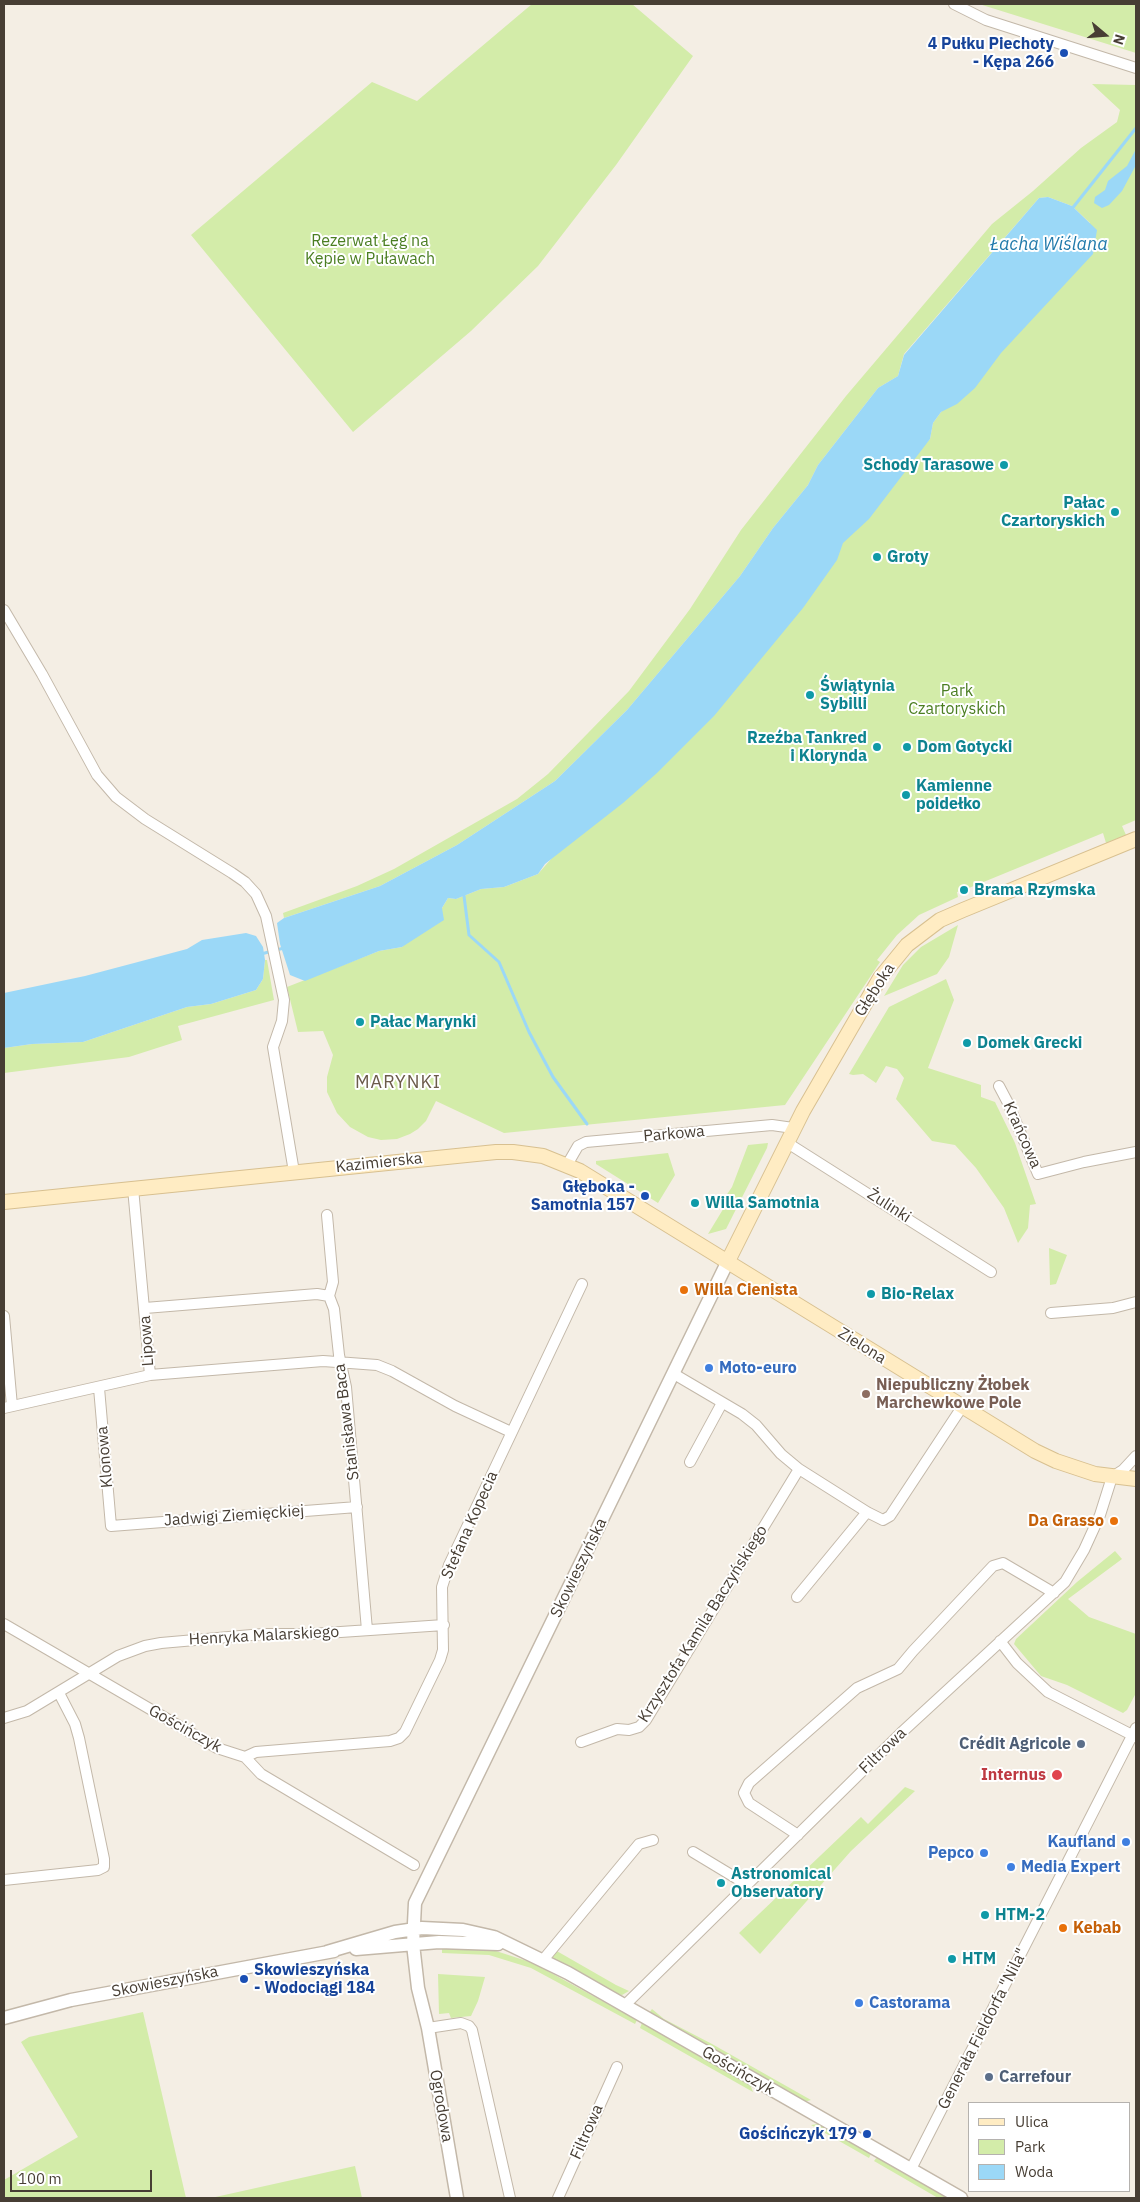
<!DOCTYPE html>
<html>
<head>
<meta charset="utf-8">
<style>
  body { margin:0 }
  #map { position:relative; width:1140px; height:2202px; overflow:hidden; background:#f4eee4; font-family:"IBM Plex Sans",sans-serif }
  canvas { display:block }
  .frame { position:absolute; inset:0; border:5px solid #473e34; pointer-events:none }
  .legend { position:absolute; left:968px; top:2102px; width:162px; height:90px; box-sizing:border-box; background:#fff; border:1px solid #b5b2ae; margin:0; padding:6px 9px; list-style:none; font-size:15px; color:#473e34 }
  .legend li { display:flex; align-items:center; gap:10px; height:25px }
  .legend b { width:25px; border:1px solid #b5b2ae }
  .north { position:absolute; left:1080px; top:10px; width:50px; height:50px; -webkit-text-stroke:4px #fff; paint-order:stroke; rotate:108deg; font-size:14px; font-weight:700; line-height:20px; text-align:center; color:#473e34 }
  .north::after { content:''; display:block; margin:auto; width:18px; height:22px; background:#473e34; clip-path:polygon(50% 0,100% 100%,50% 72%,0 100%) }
  .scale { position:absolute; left:10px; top:2170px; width:142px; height:22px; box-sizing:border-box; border:2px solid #473e34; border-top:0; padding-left:6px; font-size:15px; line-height:18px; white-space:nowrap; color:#473e34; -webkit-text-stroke:4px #fff; paint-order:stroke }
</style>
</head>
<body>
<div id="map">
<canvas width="1140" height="2202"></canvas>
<div class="frame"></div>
<ul class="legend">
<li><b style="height:6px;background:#ffecc3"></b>Ulica</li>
<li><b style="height:14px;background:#d3eca9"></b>Park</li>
<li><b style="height:14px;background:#9bd8f7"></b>Woda</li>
</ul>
<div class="north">N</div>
<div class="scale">100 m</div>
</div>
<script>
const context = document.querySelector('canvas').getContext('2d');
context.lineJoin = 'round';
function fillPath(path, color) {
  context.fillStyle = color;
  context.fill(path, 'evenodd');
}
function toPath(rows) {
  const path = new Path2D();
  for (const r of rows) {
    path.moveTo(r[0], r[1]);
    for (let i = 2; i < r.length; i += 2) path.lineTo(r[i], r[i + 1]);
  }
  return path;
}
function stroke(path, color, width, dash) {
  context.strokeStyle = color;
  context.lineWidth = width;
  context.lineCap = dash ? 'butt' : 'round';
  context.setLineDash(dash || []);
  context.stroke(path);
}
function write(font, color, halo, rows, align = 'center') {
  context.font = font + ' "IBM Plex Sans",sans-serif';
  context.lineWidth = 4;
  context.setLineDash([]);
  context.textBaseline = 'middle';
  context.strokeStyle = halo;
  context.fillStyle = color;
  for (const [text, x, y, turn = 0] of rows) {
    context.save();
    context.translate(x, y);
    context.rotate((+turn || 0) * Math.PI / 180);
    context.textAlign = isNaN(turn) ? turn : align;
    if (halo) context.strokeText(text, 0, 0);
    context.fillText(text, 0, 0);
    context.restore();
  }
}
const green = toPath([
  [532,4,632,4,693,56,616,165,538,266,471,331,353,432,191,235,372,82,417,101],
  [979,4,1136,4,1136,53],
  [1092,84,1136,85,1136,820,1122,826,1126,835,1106,843,1103,833,964,890,957,892,958,897,919,915,897,935,877,960,880,962,785,1105,504,1133,436,1101,426,1121,418,1129,410,1134,397,1139,381,1140,368,1137,350,1127,337,1113,327,1092,327,1077,333,1055,323,1031,298,1032,287,987,379,951,402,947,442,908,448,898,456,899,481,889,504,887,538,874,825,545,930,439,933,423,941,412,1090,223,1072,206,1048,197,1039,198,904,354,898,376,878,388,818,465,808,485,773,528,740,576,627,710,555,781,457,845,380,886,284,918,283,913,357,886,394,869,517,799,548,774,629,691,690,609,741,530,846,396,992,224,1033,191,1081,148,1117,122,1120,110],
  [958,925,949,957,937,974,884,996,903,965,921,947],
  [265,960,267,960,274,1000,178,1026,182,1040,129,1057,4,1073,4,1048,32,1044,83,1042,187,1007,211,1004,256,990,263,979],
  [946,979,954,1000,928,1068,981,1085,981,1097,995,1102,1015,1143,1036,1204,1030,1205,1028,1228,1018,1243,1004,1208,976,1168,955,1145,932,1141,896,1099,904,1078,897,1069,886,1066,876,1083,863,1074,853,1075,849,1074,889,1007],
  [768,1143,767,1148,726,1229,708,1234,725,1206,721,1203,732,1187,748,1145],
  [668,1153,675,1175,658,1203,596,1164,596,1161],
  [1049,1248,1067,1255,1056,1284,1050,1285],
  [1115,1551,1122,1559,1068,1599,1089,1617,1136,1634,1136,1693,1127,1710,1123,1713,1067,1685,1041,1676,1014,1644,1016,1639,1077,1582],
  [905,1787,915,1791,851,1851,760,1954,739,1933,861,1817,868,1824],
  [442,1947,496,1951,533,1963,637,2020,635,2024,531,1968,489,1955,442,1953],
  [555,1950,616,1985,629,1991,622,1995,613,1993,553,1958,552,1954],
  [438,1974,485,1977,478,2001,471,2016,451,2018,449,2013,439,2014],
  [652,2009,664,2019,712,2044,811,2100,804,2102,649,2013],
  [143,2012,186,2198,4,2198,4,2180,78,2137,21,2042,29,2037],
  [642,2023,750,2084,753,2092,640,2028],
  [818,2124,871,2154,869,2158,811,2125],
  [877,2157,897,2168,949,2198,938,2198,874,2161],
  [355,2166,362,2198,211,2198]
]);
const water = toPath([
  [1136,149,1136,165,1122,191,1109,205,1102,208,1094,203,1095,197,1105,190,1108,181,1127,166],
  [1048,197,1072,206,1097,230,1093,254,1001,353,975,388,957,404,941,412,933,423,930,439,869,519,843,543,837,560,803,608,714,716,657,773,623,803,545,864,538,874,504,887,481,889,456,899,448,898,442,908,444,920,402,947,379,951,305,981,290,975,280,944,277,923,284,918,380,886,457,845,555,781,627,710,740,576,773,528,808,485,818,465,878,388,898,376,904,355,1039,198],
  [246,933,256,936,263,947,265,960,263,979,256,990,211,1004,187,1007,83,1042,32,1044,4,1048,4,993,85,976,187,949,202,940]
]);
const stream = toPath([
  [1071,210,1136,128],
  [464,896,469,935,499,962,529,1032,553,1077,587,1124],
  [261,954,284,948]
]);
const minor = toPath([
  [954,4,986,20,1136,68],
  [4,610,42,674,97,775,116,797,145,819,232,873,245,882,256,894,266,916,284,1000,282,1021,273,1047,294,1172],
  [999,1086,1008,1103,1038,1174,1084,1162,1136,1152],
  [786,1142,991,1272],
  [567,1165,578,1146,586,1142,772,1125,793,1128],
  [327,1215,333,1282,329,1296,334,1309,339,1355,346,1387,367,1630],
  [145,1308,317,1294,329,1296],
  [1051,1313,1113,1308,1136,1302],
  [4,1316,12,1406],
  [674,1374,742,1414,756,1425,781,1454,799,1469,867,1512,883,1520,890,1516,962,1407],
  [150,1375,323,1361,377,1365,392,1371,455,1406,511,1432],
  [99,1388,111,1526,357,1507],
  [4,1408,150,1375,133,1188],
  [690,1462,722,1403],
  [797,1597,867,1512],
  [4,1624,217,1748,245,1757,261,1774,414,1865],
  [1000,1641,1017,1663,1048,1692,1136,1737],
  [4,1718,27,1711,118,1656,145,1646,161,1643,263,1634,311,1634,444,1625],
  [581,1742,617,1729,629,1730,639,1727,646,1720,799,1469],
  [245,1757,256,1752,390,1741,399,1738,405,1732,440,1660,443,1650,442,1587,449,1565,582,1284],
  [798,1835,749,1803,744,1793,749,1783,857,1688,898,1669,913,1651,993,1566,1003,1563,1054,1593],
  [693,1852,746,1884],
  [4,1880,98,1870,104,1867,104,1859,79,1738,75,1724,59,1693],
  [543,1960,639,1844,653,1840],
  [624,2006,901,1733,1065,1582,1084,1550,1100,1515,1112,1477,1123,1470,1136,1456],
  [428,2028,461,2023,469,2026,472,2030,510,2198],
  [911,2169,1136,1728],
  [558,2198,617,2067]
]);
const tertiary = toPath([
  [356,1949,439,1942,498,1944],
  [327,1952,395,1932,422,1928,463,1930,494,1937,568,1973,961,2198],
  [4,2018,71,2000,334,1951],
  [457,2198,428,2028,418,1988,413,1944,415,1903,728,1261]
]);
const secondary = toPath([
  [4,1202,496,1152,513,1152,543,1156,580,1171,1035,1451,1056,1461,1095,1474,1136,1479],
  [728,1261,803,1111,880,978,907,945,940,920,963,910,1136,839]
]);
const markers = [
  [1064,53,5,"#1a4fb4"],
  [1004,465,5,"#0f9aa8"],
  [1115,512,5,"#0f9aa8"],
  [877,557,5,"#0f9aa8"],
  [810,695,5,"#0f9aa8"],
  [877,747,5,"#0f9aa8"],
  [907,747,5,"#0f9aa8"],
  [906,795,5,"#0f9aa8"],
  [964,890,5,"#0f9aa8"],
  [360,1022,5,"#0f9aa8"],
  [967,1043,5,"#0f9aa8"],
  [645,1196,5,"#1a4fb4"],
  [695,1203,5,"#0f9aa8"],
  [684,1290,5,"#e8710a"],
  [871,1294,5,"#0f9aa8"],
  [709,1368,5,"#3f7fe0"],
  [866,1394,5,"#8d6e63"],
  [1114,1521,5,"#e8710a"],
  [1081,1744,5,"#5c6f8a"],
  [1057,1775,6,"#e0444e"],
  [1126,1842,5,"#3f7fe0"],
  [984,1853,5,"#3f7fe0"],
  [1011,1867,5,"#3f7fe0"],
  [721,1883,5,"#0f9aa8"],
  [985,1915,5,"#0f9aa8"],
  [1063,1928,5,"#e8710a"],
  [952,1959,5,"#0f9aa8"],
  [244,1979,5,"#1a4fb4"],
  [859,2003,5,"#3f7fe0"],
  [989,2077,5,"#5c6f8a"],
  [867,2134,5,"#1a4fb4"]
];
const transitNames = [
  ["4 Pułku Piechoty",1054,44],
  ["- Kępa 266",1054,62],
  ["Głęboka -",635,1187],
  ["Samotnia 157",635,1205],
  ["Skowieszyńska",254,1970,"left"],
  ["- Wodociągi 184",254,1988,"left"],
  ["Gościńczyk 179",857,2134]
];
const parkNames = [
  ["Rezerwat Łęg na",370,241],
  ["Kępie w Puławach",370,259],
  ["Park",957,691],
  ["Czartoryskich",957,709]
];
const cultureNames = [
  ["Schody Tarasowe",994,465,"right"],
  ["Pałac",1105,503,"right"],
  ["Czartoryskich",1105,521,"right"],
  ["Groty",887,557],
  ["Świątynia",820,686],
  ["Sybilli",820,704],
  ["Rzeźba Tankred",867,738,"right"],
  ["i Klorynda",867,756,"right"],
  ["Dom Gotycki",917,747],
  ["Kamienne",916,786],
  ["poidełko",916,804],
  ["Brama Rzymska",974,890],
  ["Pałac Marynki",370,1022],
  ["Domek Grecki",977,1043],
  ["Willa Samotnia",705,1203],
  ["Bio-Relax",881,1294],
  ["Astronomical",731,1874],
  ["Observatory",731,1892],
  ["HTM-2",995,1915],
  ["HTM",962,1959]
];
const streetNames = [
  ["Głęboka",875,990,-57],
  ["Parkowa",674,1134,-5],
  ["Krańcowa",1022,1135,66],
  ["Kazimierska",379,1163,-6],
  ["Żulinki",889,1206,33],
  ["Lipowa",147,1341,-94],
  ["Zielona",862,1346,32],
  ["Stanisława Baca",347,1422,-97],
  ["Klonowa",105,1457,-95],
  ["Jadwigi Ziemięckiej",234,1516,-4],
  ["Stefana Kopecia",470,1525,-66],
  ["Skowieszyńska",579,1568,-64],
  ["Krzysztofa Kamila Baczyńskiego",703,1624,-58],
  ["Henryka Malarskiego",264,1636,-3],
  ["Gościńczyk",185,1729,29],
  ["Filtrowa",883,1751,-44],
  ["Skowieszyńska",165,1982,-11],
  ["Generała Fieldorfa \"Nila\"",983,2029,-63],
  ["Gościńczyk",738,2071,30],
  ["Ogrodowa",441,2106,80],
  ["Filtrowa",587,2132,-66]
];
const foodNames = [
  ["Willa Cienista",694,1290],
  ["Da Grasso",1104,1521,"right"],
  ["Kebab",1073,1928]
];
const shopNames = [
  ["Moto-euro",719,1368],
  ["Kaufland",1116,1842,"right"],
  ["Pepco",974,1853,"right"],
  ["Media Expert",1021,1867],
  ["Castorama",869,2003]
];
const educationNames = [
  ["Niepubliczny Żłobek",876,1385],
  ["Marchewkowe Pole",876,1403]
];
const serviceNames = [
  ["Crédit Agricole",1071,1744],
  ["Carrefour",999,2077,"left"]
];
const healthNames = [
  ["Internus",1046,1775]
];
const waterNames = [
  ["Łacha Wiślana",1049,245]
];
const neighbourhoodNames = [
  ["MARYNKI",398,1083]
];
fillPath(green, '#d3eca9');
fillPath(water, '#9bd8f7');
stroke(stream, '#9bd8f7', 3);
stroke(minor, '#c3b8a9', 12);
stroke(tertiary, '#c3b8a9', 15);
stroke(secondary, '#d8c090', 16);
stroke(minor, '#fff', 10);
stroke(tertiary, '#fff', 12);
stroke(secondary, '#ffecc3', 14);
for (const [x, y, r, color] of markers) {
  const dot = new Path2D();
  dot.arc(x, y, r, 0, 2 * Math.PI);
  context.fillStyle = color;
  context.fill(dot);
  stroke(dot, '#fff', 2);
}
write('bold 16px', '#164399', '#fff', transitNames, 'right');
write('16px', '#4b7e22', '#fff', parkNames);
write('bold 16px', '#0d838f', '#fff', cultureNames, 'left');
write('16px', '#473e34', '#fff', streetNames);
write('bold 16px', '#c56008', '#fff', foodNames, 'left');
write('bold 16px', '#366cbe', '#fff', shopNames, 'left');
write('bold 16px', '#785e54', '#fff', educationNames, 'left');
write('bold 16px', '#4e5e75', '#fff', serviceNames, 'right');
write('bold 16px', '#be3a42', '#fff', healthNames, 'right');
write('italic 18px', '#217aab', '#fff', waterNames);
context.letterSpacing = '1px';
write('18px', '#6b5b4a', '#fff', neighbourhoodNames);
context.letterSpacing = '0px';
</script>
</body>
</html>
